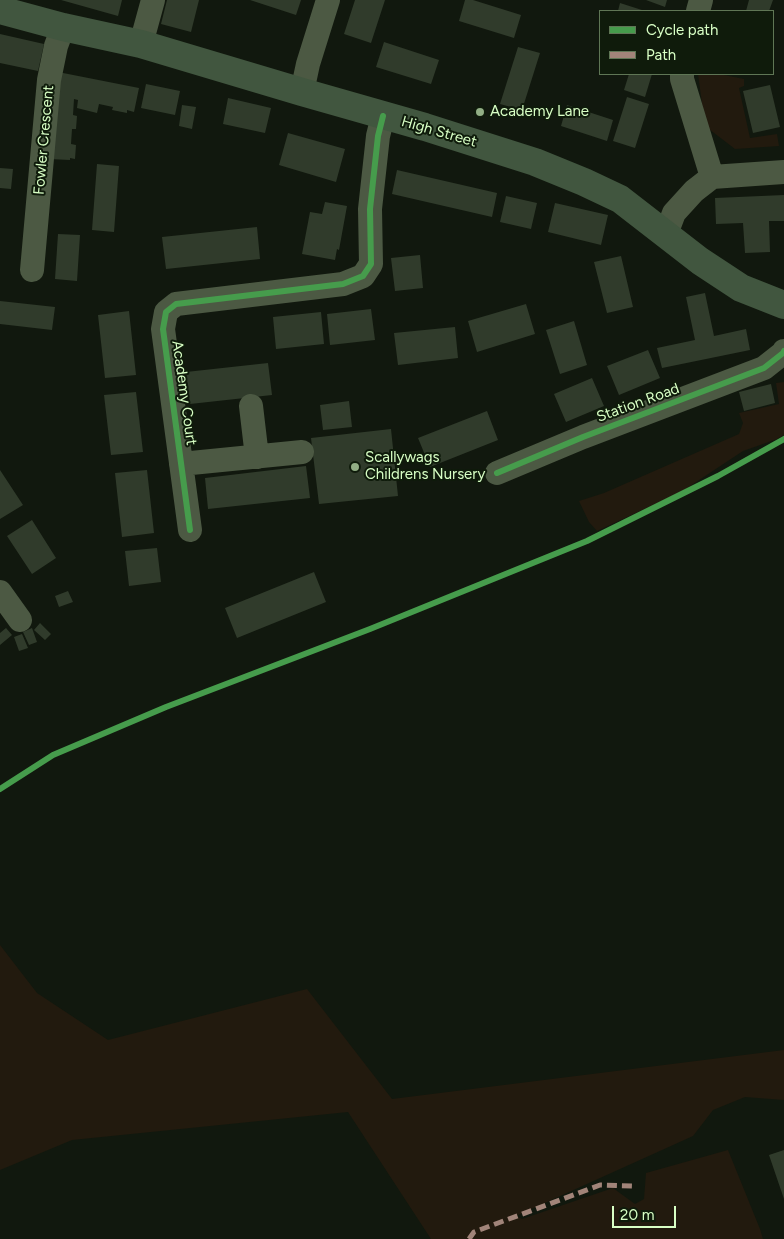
<!DOCTYPE html>
<html>
<head>
<meta charset="utf-8">
<style>
  body { margin:0 }
  #map { position:relative; width:784px; height:1239px; overflow:hidden; background:#11180e; font-family:Figtree,sans-serif }
  canvas { display:block }
  .legend { position:absolute; left:599px; top:10px; width:175px; height:65px; box-sizing:border-box; background:#0f1b0b; border:1px solid #5f7655; margin:0; padding:6px 9px; list-style:none; font-size:15px; color:#d8ffc5 }
  .legend li { display:flex; align-items:center; gap:10px; height:25px }
  .legend b { width:25px; border:1px solid #5f7655 }
  .scale { position:absolute; left:612px; top:1206px; width:64px; height:22px; box-sizing:border-box; border:2px solid #d8ffc5; border-top:0; padding-left:6px; font-size:15px; line-height:18px; white-space:nowrap; color:#d8ffc5; -webkit-text-stroke:4px #0f1b0b; paint-order:stroke }
</style>
</head>
<body>
<div id="map">
<canvas width="784" height="1239"></canvas>
<ul class="legend">
<li><b style="height:6px;background:#469c4c"></b>Cycle path</li>
<li><b style="height:6px;background:#a18479"></b>Path</li>
</ul>
<div class="scale">20 m</div>
</div>
<script>
const context = document.querySelector('canvas').getContext('2d');
context.lineJoin = 'round';
function fillPath(path, color) {
  context.fillStyle = color;
  context.fill(path, 'evenodd');
}
function toPath(rows) {
  const path = new Path2D();
  for (const r of rows) {
    path.moveTo(r[0], r[1]);
    for (let i = 2; i < r.length; i += 2) path.lineTo(r[i], r[i + 1]);
  }
  return path;
}
function stroke(path, color, width, dash) {
  context.strokeStyle = color;
  context.lineWidth = width;
  context.lineCap = dash ? 'butt' : 'round';
  context.setLineDash(dash || []);
  context.stroke(path);
}
function write(font, color, halo, rows, align = 'center') {
  context.font = font + ' Figtree,sans-serif';
  context.lineWidth = 4;
  context.setLineDash([]);
  context.textBaseline = 'middle';
  context.strokeStyle = halo;
  context.fillStyle = color;
  for (const [text, x, y, turn = 0] of rows) {
    context.save();
    context.translate(x, y);
    context.rotate((+turn || 0) * Math.PI / 180);
    context.textAlign = isNaN(turn) ? turn : align;
    if (halo) context.strokeText(text, 0, 0);
    context.fillText(text, 0, 0);
    context.restore();
  }
}
const green = toPath([
  [698,74,719,74,744,79,744,86,739,88,750,138,777,134,779,146,735,149,705,126],
  [784,382,784,435,777,439,743,451,681,492,597,531,589,522,579,501,604,493,739,434,743,423,739,413,779,404,776,383],
  [0,945,37,993,108,1040,307,989,392,1099,784,1050,784,1100,745,1097,713,1110,693,1136,516,1216,522,1219,613,1188,635,1204,644,1199,646,1173,728,1150,760,1229,763,1239,431,1239,348,1112,72,1140,0,1170]
]);
const building = toPath([
  [61,0,122,0,118,16],
  [167,0,199,0,191,32,161,24],
  [250,0,301,0,296,15],
  [355,0,385,0,371,43,344,34],
  [465,0,473,0,521,15,514,38,459,21],
  [646,0,667,0,665,7],
  [749,0,773,0,769,11,746,11],
  [620,3,645,11,618,11],
  [0,34,44,44,38,71,0,63],
  [384,42,439,60,431,84,376,67],
  [518,47,540,53,522,110,500,104],
  [58,72,139,88,134,112,127,110,127,113,112,110,113,107,99,104,97,113,77,108,78,100,74,99,73,115,77,116,76,129,72,129,71,144,76,145,75,159,70,158,70,160,49,159],
  [629,74,652,74,645,97,624,90],
  [146,84,180,91,175,115,141,108],
  [770,85,780,127,753,133,743,91],
  [627,97,649,104,635,148,613,141],
  [228,98,271,108,265,133,223,124],
  [182,105,196,107,192,129,179,126],
  [567,105,613,120,607,141,561,126],
  [288,133,345,149,336,182,279,165],
  [97,164,119,166,114,232,92,230],
  [0,168,13,169,11,189,0,188],
  [397,170,497,193,492,217,392,194],
  [784,195,784,221,769,221,770,252,745,253,743,223,716,224,715,198],
  [506,196,537,203,531,229,500,222],
  [325,202,347,206,339,250,337,249,335,260,302,254,310,212,322,214],
  [555,203,608,215,601,245,548,232],
  [257,227,260,259,166,269,162,237],
  [58,234,80,235,77,281,55,279],
  [420,255,423,288,395,291,391,258],
  [621,256,633,307,607,313,594,262],
  [705,293,714,336,746,329,750,350,662,368,657,348,695,340,686,297],
  [0,301,55,307,52,330,0,324],
  [526,304,535,334,477,352,468,321],
  [371,309,375,340,330,345,327,314],
  [129,311,136,375,105,378,98,315],
  [321,312,324,344,276,349,273,317],
  [574,321,587,365,560,374,546,330],
  [455,327,458,358,398,365,394,333],
  [648,350,660,378,619,395,607,366],
  [268,363,272,395,190,404,186,372],
  [592,378,604,406,566,422,554,394],
  [771,384,775,403,744,411,739,392],
  [136,392,143,452,111,455,104,395],
  [349,401,352,427,323,430,320,405],
  [487,411,498,440,430,467,418,438],
  [391,429,398,496,319,504,311,438],
  [306,466,310,498,208,509,205,478],
  [0,470,23,505,0,519],
  [147,470,154,533,122,537,115,473],
  [32,520,56,558,32,574,7,536],
  [157,548,161,582,129,586,125,551],
  [314,572,326,602,237,638,225,608],
  [68,591,73,602,59,607,55,596],
  [40,623,51,634,45,640,34,630],
  [6,628,12,635,0,645,0,633],
  [32,628,37,642,29,645,23,632],
  [22,634,28,648,19,651,14,637],
  [784,1150,784,1199,769,1155]
]);
const minor = toPath([
  [698,11,701,0],
  [141,44,153,0],
  [682,74,682,79,712,177],
  [302,92,308,64,328,0],
  [666,234,674,213,694,191,712,177,784,172],
  [32,270,49,80,56,46,63,27],
  [251,406,257,457],
  [181,464,302,452],
  [497,473,583,437,764,368,783,353,784,351],
  [190,530,163,329,166,312,176,304,343,284,363,276,371,264,370,209,378,136,383,116],
  [0,592,20,620]
]);
const primary = toPath([
  [0,10,63,27,141,44,302,92,425,127,535,162,584,182,620,199,700,261,741,288,784,305]
]);
const quiet = toPath([
  [469,1239,474,1232,600,1185,632,1186]
]);
const cycleway = toPath([
  [497,473,583,437,764,368,783,353,784,351],
  [190,530,163,329,166,312,176,304,343,284,363,276,371,264,370,209,378,136,383,116],
  [0,789,53,755,166,707,370,629,587,541,718,476,784,439]
]);
const markers = [
  [480,112,5,"#92ae85"],
  [355,467,5,"#92ae85"]
];
const poiNames = [
  ["Academy Lane",490,112],
  ["Scallywags",365,458],
  ["Childrens Nursery",365,475]
];
const streetNames = [
  ["High Street",439,132,16],
  ["Fowler Crescent",44,140,-85],
  ["Academy Court",184,393,82],
  ["Station Road",638,403,-20]
];
fillPath(green, '#221a0e');
fillPath(building, '#303b2b');
stroke(minor, '#4c5943', 24);
stroke(primary, '#41563f', 28);
stroke(quiet, '#a18479', 5, [10, 5]);
stroke(cycleway, '#469c4c', 6);
for (const [x, y, r, color] of markers) {
  const dot = new Path2D();
  dot.arc(x, y, r, 0, 2 * Math.PI);
  context.fillStyle = color;
  context.fill(dot);
  stroke(dot, '#0f1b0b', 2);
}
write('15px', '#d8ffc5', '#0f1b0b', poiNames, 'left');
write('15px', '#d8ffc5', '#0f1b0b', streetNames);
</script>
</body>
</html>
